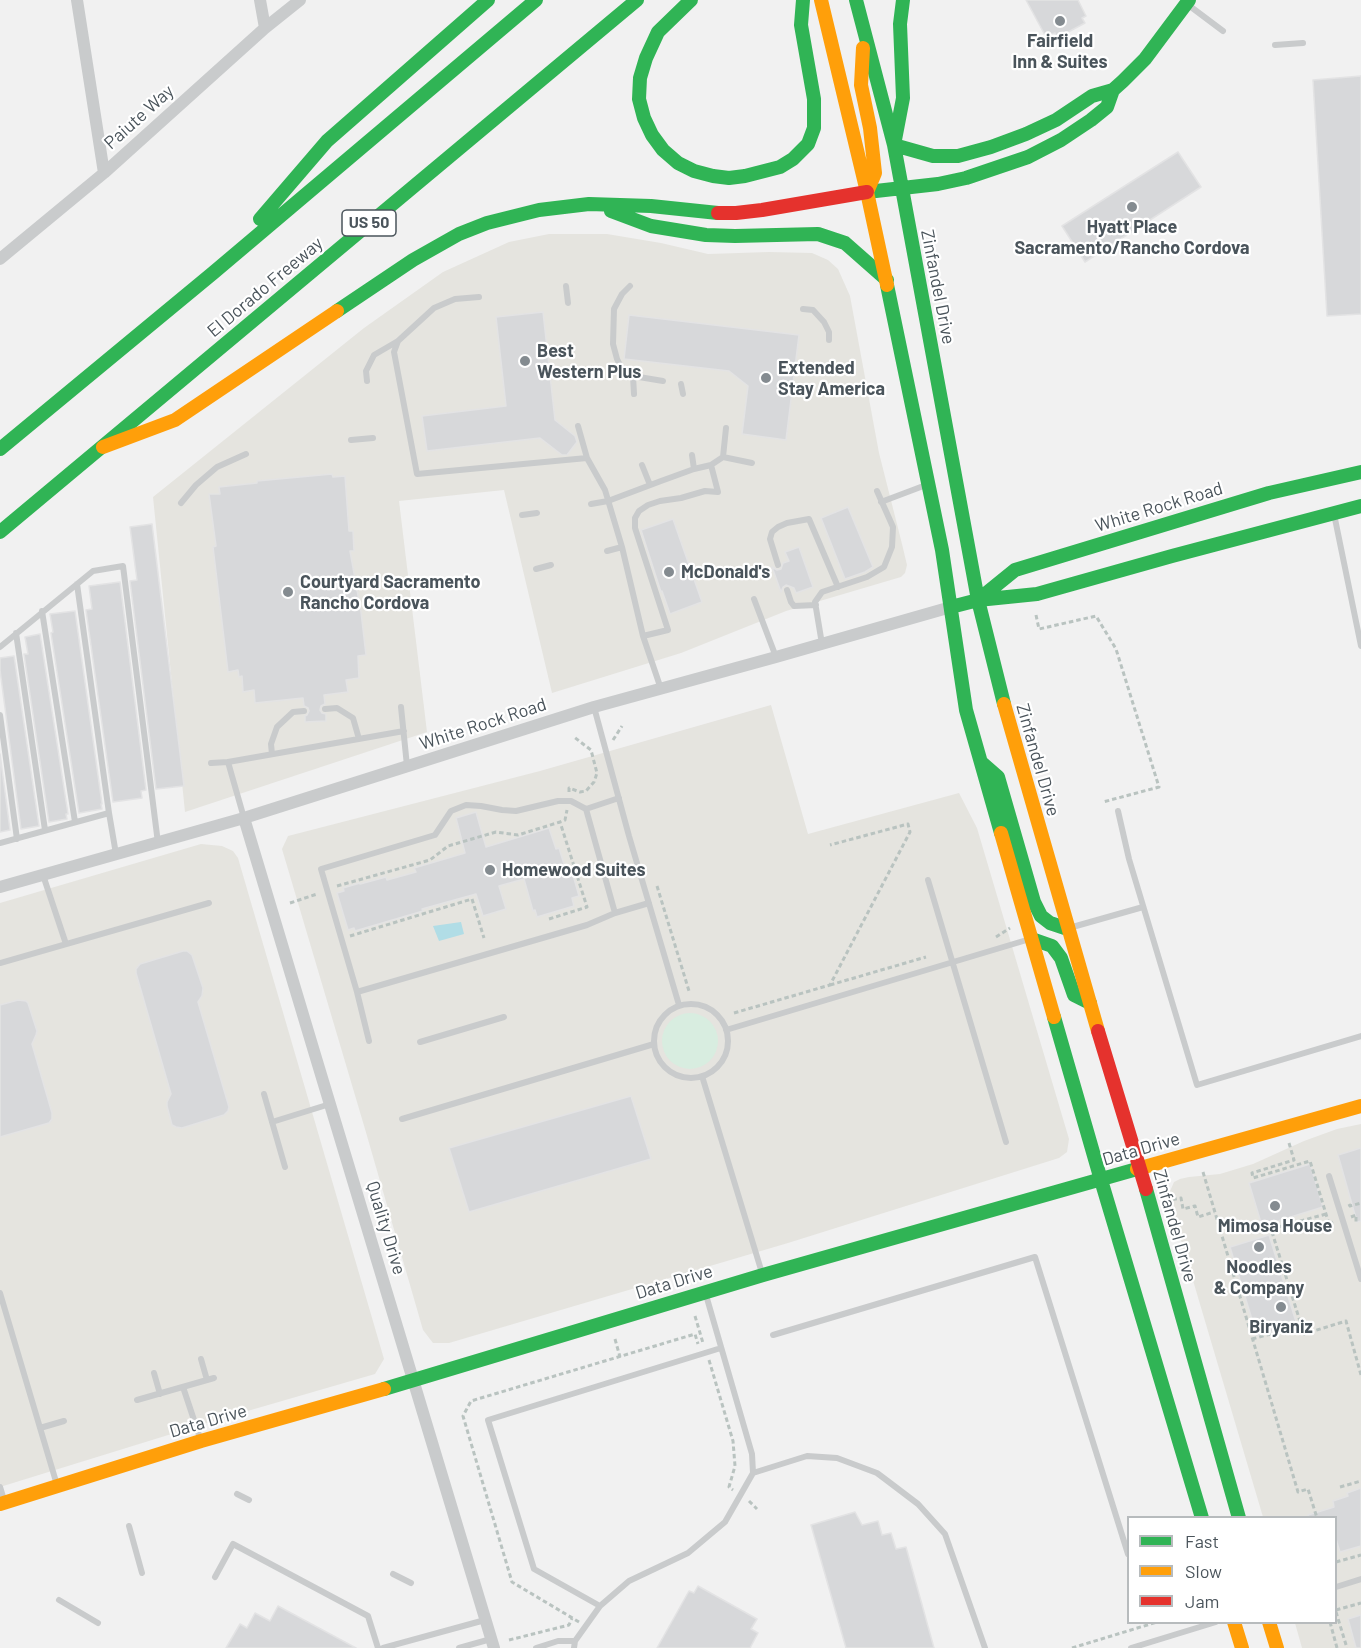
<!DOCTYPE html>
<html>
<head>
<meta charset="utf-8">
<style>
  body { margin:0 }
  #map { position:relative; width:1361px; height:1648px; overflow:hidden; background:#f1f1f1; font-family:Barlow,sans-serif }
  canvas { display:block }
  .legend { position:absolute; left:1127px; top:1516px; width:210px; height:108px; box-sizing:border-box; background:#fff; border:2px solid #b7bbbd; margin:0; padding:8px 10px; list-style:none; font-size:18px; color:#4a545b }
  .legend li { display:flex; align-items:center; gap:12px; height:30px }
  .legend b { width:30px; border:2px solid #b7bbbd }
</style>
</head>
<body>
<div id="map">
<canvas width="1361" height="1648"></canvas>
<ul class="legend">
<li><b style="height:8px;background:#30b455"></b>Fast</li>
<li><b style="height:8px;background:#ff9f0a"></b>Slow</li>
<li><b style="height:8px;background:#e5322d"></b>Jam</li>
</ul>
</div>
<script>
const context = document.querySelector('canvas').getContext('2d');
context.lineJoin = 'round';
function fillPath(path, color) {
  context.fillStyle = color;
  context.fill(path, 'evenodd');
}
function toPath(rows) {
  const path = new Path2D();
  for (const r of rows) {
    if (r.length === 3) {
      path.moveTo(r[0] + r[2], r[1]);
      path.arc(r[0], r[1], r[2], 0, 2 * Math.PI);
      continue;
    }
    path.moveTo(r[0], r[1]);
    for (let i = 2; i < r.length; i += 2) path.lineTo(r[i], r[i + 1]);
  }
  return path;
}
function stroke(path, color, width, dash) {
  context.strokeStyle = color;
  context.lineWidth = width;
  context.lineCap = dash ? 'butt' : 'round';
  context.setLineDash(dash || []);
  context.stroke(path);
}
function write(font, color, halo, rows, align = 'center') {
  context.font = font + ' Barlow,sans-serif';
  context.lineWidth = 4.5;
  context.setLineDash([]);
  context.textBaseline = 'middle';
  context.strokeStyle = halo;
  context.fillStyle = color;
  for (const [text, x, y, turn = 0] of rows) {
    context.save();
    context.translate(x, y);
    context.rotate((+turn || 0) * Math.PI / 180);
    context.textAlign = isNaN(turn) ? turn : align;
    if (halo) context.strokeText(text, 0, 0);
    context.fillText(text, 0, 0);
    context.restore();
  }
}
const commercial = toPath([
  [549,234,607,234,661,243,708,254,769,252,812,253,828,260,838,269,850,296,879,453,902,544,907,565,905,573,901,577,786,611,681,653,552,693,504,490,399,501,427,732,185,812,153,497,364,328,443,272,509,242],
  [771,705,808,834,959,793,977,828,1069,1139,1067,1152,1059,1158,788,1243,449,1343,433,1343,423,1330,365,1129,282,849,288,836,540,771],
  [201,844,222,846,233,851,238,858,384,1359,375,1374,220,1419,0,1487,0,903],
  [1361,1124,1361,1648,1302,1648,1295,1623,1336,1622,1336,1518,1263,1517,1168,1196,1174,1182,1180,1179,1189,1177,1220,1174,1253,1164,1304,1141,1337,1129]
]);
const green = toPath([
  [690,1041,28]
]);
const water = toPath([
  [461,922,464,934,439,941,433,926]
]);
const building = toPath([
  [1026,0,1078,0,1086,16,1082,18,1085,23,1057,38,1055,33,1046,37,1026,0],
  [1361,76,1361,314,1327,316,1313,80,1361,76],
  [1178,152,1201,187,1085,262,1062,226,1178,152],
  [543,312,555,420,575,436,577,442,567,455,562,455,540,438,427,451,422,416,506,406,496,317,543,312],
  [629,315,799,335,786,440,742,434,748,386,729,371,624,359,629,315],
  [332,474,333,477,345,476,349,531,353,531,354,551,350,551,361,612,366,655,358,656,359,678,346,680,348,692,324,695,325,704,321,706,320,710,322,713,326,714,326,721,305,722,305,716,307,715,309,711,308,708,304,706,303,698,255,703,254,690,243,692,242,676,239,677,238,670,228,672,213,547,216,546,209,494,220,494,219,487,257,483,257,481,332,474],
  [848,507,873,567,865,572,845,579,821,518,848,507],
  [673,519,702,602,670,614,662,591,661,592,641,530,673,519],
  [152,524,184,786,156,789,130,581,137,580,130,527,152,524],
  [799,547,813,587,796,593,794,588,786,585,783,587,781,592,772,567,777,570,781,569,783,563,789,561,785,552,799,547],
  [120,582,146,790,141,791,142,798,113,802,86,610,92,609,89,586,120,582],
  [75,611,102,804,101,804,102,809,79,813,51,633,53,632,50,614,75,611],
  [40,634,68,814,66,814,67,819,49,822,24,654,28,654,25,637,40,634],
  [14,656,39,826,21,829,0,670,0,658,14,656],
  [0,754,10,830,0,832,0,754],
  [476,812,486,847,549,828,556,849,559,848,568,877,573,875,579,896,572,898,574,906,537,917,535,910,533,911,524,879,499,886,506,909,483,916,476,894,422,909,423,911,355,931,354,928,348,930,337,893,344,891,343,888,360,883,360,884,386,877,387,880,416,872,414,868,465,853,456,818,476,812],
  [183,951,187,951,192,955,203,988,202,996,198,1002,229,1107,228,1111,224,1115,182,1128,176,1127,172,1125,167,1106,167,1102,171,1094,136,973,136,969,140,964,183,951],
  [18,1000,26,1001,28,1003,37,1031,36,1035,32,1044,52,1113,52,1119,49,1123,0,1137,0,1005,18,1000],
  [631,1096,651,1159,469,1212,449,1148,631,1096],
  [1361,1148,1361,1221,1357,1222,1338,1155,1361,1148],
  [1310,1164,1323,1207,1262,1226,1249,1183,1310,1164],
  [1269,1235,1297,1325,1257,1336,1230,1247,1269,1235],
  [1361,1488,1361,1546,1340,1552,1335,1536,1335,1518,1309,1518,1308,1515,1334,1507,1333,1501,1348,1496,1347,1493,1361,1488],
  [855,1512,862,1525,878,1521,882,1535,891,1533,896,1549,906,1547,934,1648,846,1648,811,1525,855,1512],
  [698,1586,757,1619,751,1629,758,1633,750,1648,657,1648,689,1591,694,1593,698,1586],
  [278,1606,356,1648,226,1648,240,1624,247,1628,255,1613,270,1621,278,1606],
  [1361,1615,1361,1648,1356,1648,1348,1619,1361,1615]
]);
const path = toPath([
  [1036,615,1039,629,1096,616,1116,649,1159,787,1103,802],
  [613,740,622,726],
  [569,792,569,788,580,792,586,791,594,782,597,773,591,750,574,737],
  [337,886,430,860,448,846,496,832,518,835,560,822,565,820,567,810],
  [657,886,689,991],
  [290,903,317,894],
  [549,919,587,907,560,822],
  [350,936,472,899,484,938],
  [996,937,1010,928],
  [830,985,926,957],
  [734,1013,830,985,910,832,908,824,830,845],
  [1289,1143,1294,1160,1252,1173,1253,1178,1310,1161,1329,1224,1333,1222],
  [1203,1172,1298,1492,1308,1489,1317,1518],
  [1165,1201,1181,1198,1183,1209,1195,1206,1198,1217,1214,1212],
  [1349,1204,1350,1206,1361,1203],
  [1326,1214,1271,1229,1304,1334,1346,1321,1361,1375],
  [1351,1217,1356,1215,1356,1223],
  [695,1316,703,1343],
  [615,1339,620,1357],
  [1252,1339,1301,1326],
  [709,1360,733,1441,735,1466,729,1487,733,1490],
  [1340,1487,1361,1481],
  [749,1501,757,1509],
  [1336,1562,1361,1555],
  [1336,1610,1361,1603],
  [1336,1612,1347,1648],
  [579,1622,512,1582,463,1416,471,1401,695,1334,698,1344],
  [1330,1622,1337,1648],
  [509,1640,569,1625,572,1618],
  [1072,1648,1157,1622]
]);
const lane = toPath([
  [1187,4,1223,31],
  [1275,45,1303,43],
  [566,286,568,303],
  [630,286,622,294,614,309,613,344,617,359,621,367,633,376,663,381],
  [479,297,455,299,434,308,398,341,394,352,417,474,587,458],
  [803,309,813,310,824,322,829,332,829,340],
  [633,376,634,394],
  [367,381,366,371,374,355,398,341],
  [681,384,683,394],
  [578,426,587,458,605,490,622,547,643,636,661,689],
  [351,440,373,438],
  [692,455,694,469],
  [723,457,752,463],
  [642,465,650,485],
  [881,502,926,485],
  [181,503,196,485,217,467,246,454],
  [591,504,608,501,661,481,694,469,711,465,723,457,726,428],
  [1334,514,1361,646],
  [522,515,537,513],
  [607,551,622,547],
  [778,565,770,539,772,532,778,527,787,523,809,519,838,587],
  [536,569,551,565],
  [77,584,109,813],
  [787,590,791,602,794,606,816,605],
  [754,599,776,657],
  [42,611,75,822],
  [16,633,45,830],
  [643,636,668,630,635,528,635,518,639,511,648,505,660,501,681,498,705,491,718,492,711,465],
  [822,644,815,602,822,592,867,577,884,567,892,547,893,527,877,491],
  [0,647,93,571,123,566,158,843],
  [401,707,407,766],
  [594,707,629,836,679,1005],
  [325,709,337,708,353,718,359,739],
  [0,715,17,839],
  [272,754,271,744,277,727,293,712,304,711],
  [228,762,244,818],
  [211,763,228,762,404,731],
  [1118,811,1129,859,1197,1085,1361,1036],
  [0,843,109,813,116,854],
  [43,875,66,944],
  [928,880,1006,1142],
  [615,913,649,903],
  [1069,928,1143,907],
  [0,963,209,903],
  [357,992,321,869,435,835,451,811,466,805,481,806,502,810,516,811,558,801,571,801,586,809],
  [691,1041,37],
  [726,1030,1030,939],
  [369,1041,357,992,587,925,615,913,586,809,619,798],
  [420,1042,504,1017],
  [702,1076,762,1273],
  [264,1094,285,1167],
  [402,1119,654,1044],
  [272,1122,330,1104],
  [1329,1176,1361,1279],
  [0,1293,57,1485],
  [773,1335,1035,1257,1128,1554],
  [201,1359,207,1380],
  [154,1373,160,1394],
  [183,1387,201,1441],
  [137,1400,214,1378],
  [40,1428,64,1421],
  [753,1473,807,1456,837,1458,877,1473,885,1479,918,1504,945,1534,985,1648],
  [0,1487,4,1500],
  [237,1494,249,1500],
  [129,1526,142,1573],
  [393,1574,411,1583],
  [215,1577,233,1544,368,1616,378,1648],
  [1336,1587,1361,1579],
  [59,1600,98,1623],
  [600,1606,534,1569,488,1420,721,1348],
  [383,1648,485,1620],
  [459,1648,491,1639],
  [536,1648,558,1641,575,1641],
  [574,1648,575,1641,600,1606,629,1581,688,1553,725,1522,753,1473,752,1454,706,1295],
  [1131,1648,1216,1622]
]);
const street = toPath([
  [77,0,104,173],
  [260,0,265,28],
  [0,259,104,173,265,28,300,0],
  [244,818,316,1058,494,1648],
  [0,887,244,818,594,707,776,657,951,607]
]);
const fast = toPath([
  [691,0,658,32,646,58,640,78,639,99,644,118,652,135,663,150,678,163,694,171,713,176,729,178,745,176,780,167,793,159,808,144,814,128,814,99,801,25,803,0],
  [856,0,894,145,978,600,1004,704],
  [894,145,933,156,958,156,991,147,1026,134,1056,120,1092,96,1113,90,1123,81,1145,59,1189,0],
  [894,145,903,98,900,24,903,0],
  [867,192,938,184,966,178,1028,157,1061,140,1091,120,1107,107,1113,90],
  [611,211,651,226,706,235,735,236,818,234,845,243,887,280],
  [260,219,327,141,488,0],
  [887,285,942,550,966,710,1001,833],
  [337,311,413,260,459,234,487,223,539,210,589,204,651,206,718,213],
  [0,449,213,273,536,0],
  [0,532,637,0],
  [978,600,1015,570,1269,493,1361,472],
  [951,607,978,600,1037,594,1172,556,1361,506],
  [982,763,998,777,1034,902,1041,916,1050,923,1068,929],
  [1032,939,1052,946,1061,958,1074,995,1090,1003],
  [1054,1017,1101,1180,1202,1518],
  [1146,1189,1239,1518],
  [384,1389,763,1275,1137,1169]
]);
const slow = toPath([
  [821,0,867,192,887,285],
  [863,48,861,85,870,128,875,173,867,192],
  [103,447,175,420,337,311],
  [1004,704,1098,1031],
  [1001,833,1054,1017],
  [1137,1169,1361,1106],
  [0,1504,201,1441,384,1389],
  [1234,1622,1242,1648],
  [1269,1622,1277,1648]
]);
const jam = toPath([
  [718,213,736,213,762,210,867,192],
  [1098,1031,1146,1189]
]);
const markers = [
  [1060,21,6,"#848b90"],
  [1132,207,6,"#848b90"],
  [525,361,6,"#848b90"],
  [766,378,6,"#848b90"],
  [669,572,6,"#848b90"],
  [288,592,6,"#848b90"],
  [490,870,6,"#848b90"],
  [1275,1206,6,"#848b90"],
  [1259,1247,6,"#848b90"],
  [1281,1307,6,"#848b90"]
];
const shields = [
  [369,223,54]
];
const shieldNames = [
  ["US 50",369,223]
];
const poiNames = [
  ["Fairfield",1060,41],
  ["Inn & Suites",1060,62],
  ["Hyatt Place",1132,227],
  ["Sacramento/Rancho Cordova",1132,248],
  ["Best",537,351,"left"],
  ["Western Plus",537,372,"left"],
  ["Extended",778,368,"left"],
  ["Stay America",778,389,"left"],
  ["McDonald's",681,572,"left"],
  ["Courtyard Sacramento",300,582,"left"],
  ["Rancho Cordova",300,603,"left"],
  ["Homewood Suites",502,870,"left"],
  ["Mimosa House",1275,1226],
  ["Noodles",1259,1267],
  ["& Company",1259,1288],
  ["Biryaniz",1281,1327]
];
const streetNames = [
  ["Paiute Way",139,117,-42],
  ["El Dorado Freeway",265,287,-40],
  ["Zinfandel Drive",938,287,79],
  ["White Rock Road",1159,507,-17],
  ["White Rock Road",483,724,-18],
  ["Zinfandel Drive",1038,760,74],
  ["Data Drive",1141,1149,-16],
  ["Zinfandel Drive",1175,1226,74],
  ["Quality Drive",386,1228,73],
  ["Data Drive",674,1282,-17],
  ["Data Drive",208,1421,-16]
];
fillPath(commercial, '#e5e4df');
fillPath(green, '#d8ede0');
fillPath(water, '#b1dde6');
fillPath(building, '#d7d8da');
stroke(building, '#e3e3e4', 1.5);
stroke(path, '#b9c3c0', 3, [4.5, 3]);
stroke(lane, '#c9cbcc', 6);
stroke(street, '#c9cbcc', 12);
stroke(fast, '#30b455', 14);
stroke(slow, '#ff9f0a', 14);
stroke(jam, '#e5322d', 14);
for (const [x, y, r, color] of markers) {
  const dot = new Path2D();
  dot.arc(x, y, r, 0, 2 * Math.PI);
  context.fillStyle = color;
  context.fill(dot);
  stroke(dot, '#fff', 2);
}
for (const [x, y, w] of shields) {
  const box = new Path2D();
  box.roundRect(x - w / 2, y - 13, w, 26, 4.5);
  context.fillStyle = '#fff';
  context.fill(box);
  stroke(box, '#4a545b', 1.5);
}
write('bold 16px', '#4a545b', null, shieldNames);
write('bold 18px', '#4a545b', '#fff', poiNames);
write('18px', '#4a545b', '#fff', streetNames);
</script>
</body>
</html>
